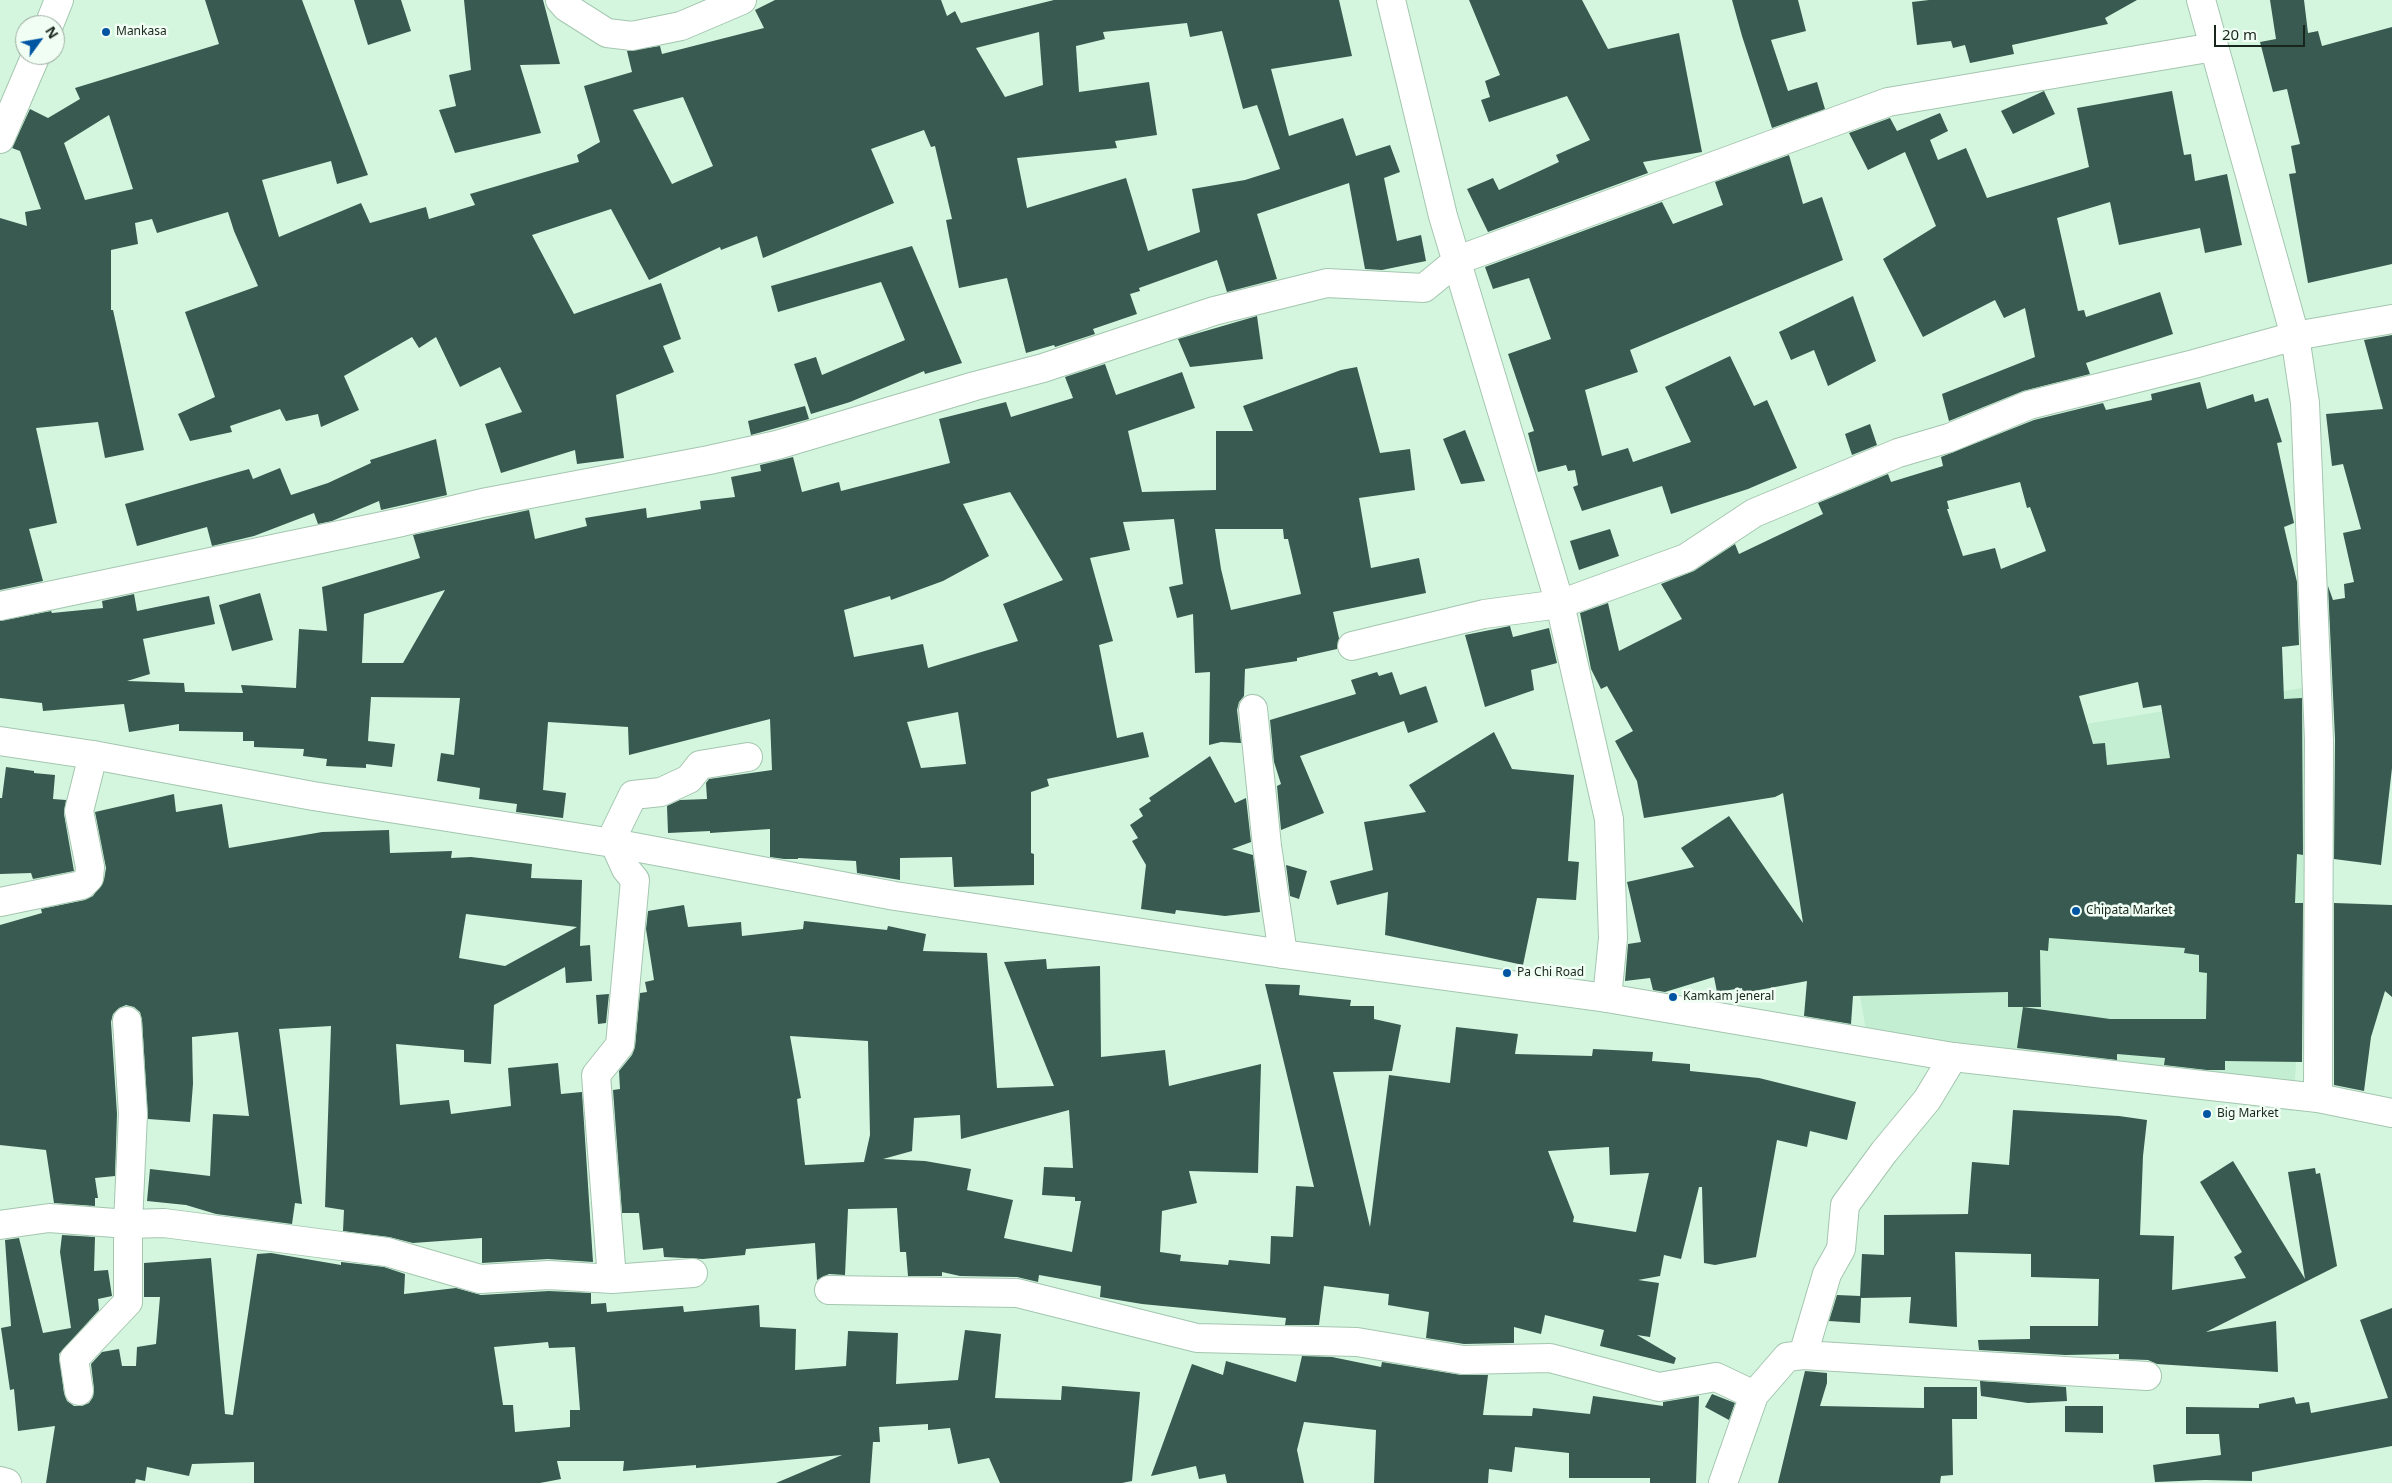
<!DOCTYPE html>
<html>
<head>
<meta charset="utf-8">
<style>
  body { margin:0 }
  #map { position:relative; width:2392px; height:1483px; overflow:hidden; background:#d4f6df; font-family:"Noto Sans",sans-serif }
  canvas { display:block }
  .north { position:absolute; left:15px; top:15px; width:50px; height:50px; box-sizing:border-box; background:#f0fef4; border:1px solid #9aa89e; border-radius:50%; rotate:58deg; font-size:14px; font-weight:700; line-height:20px; text-align:center; color:#19261d }
  .north::after { content:''; display:block; margin:auto; width:18px; height:22px; background:#0055a3; clip-path:polygon(50% 0,100% 100%,50% 72%,0 100%) }
  .scale { position:absolute; left:2214px; top:25px; width:91px; height:22px; box-sizing:border-box; border:2px solid #19261d; border-top:0; padding-left:6px; font-size:15px; line-height:18px; white-space:nowrap; color:#19261d; -webkit-text-stroke:4px #f0fef4; paint-order:stroke }
</style>
</head>
<body>
<div id="map">
<canvas width="2392" height="1483"></canvas>
<div class="north">N</div>
<div class="scale">20 m</div>
</div>
<script>
const context = document.querySelector('canvas').getContext('2d');
context.lineJoin = 'round';
function fillPath(path, color) {
  context.fillStyle = color;
  context.fill(path, 'evenodd');
}
function toPath(rows) {
  const path = new Path2D();
  for (const r of rows) {
    path.moveTo(r[0], r[1]);
    for (let i = 2; i < r.length; i += 2) path.lineTo(r[i], r[i + 1]);
  }
  return path;
}
function stroke(path, color, width, dash) {
  context.strokeStyle = color;
  context.lineWidth = width;
  context.lineCap = dash ? 'butt' : 'round';
  context.setLineDash(dash || []);
  context.stroke(path);
}
function write(font, color, halo, rows, align = 'center') {
  context.font = font + ' "Noto Sans",sans-serif';
  context.lineWidth = 5;
  context.setLineDash([]);
  context.textBaseline = 'middle';
  context.strokeStyle = halo;
  context.fillStyle = color;
  for (const [text, x, y, turn = 0] of rows) {
    context.save();
    context.translate(x, y);
    context.rotate((+turn || 0) * Math.PI / 180);
    context.textAlign = isNaN(turn) ? turn : align;
    if (halo) context.strokeText(text, 0, 0);
    context.fillText(text, 0, 0);
    context.restore();
  }
}
const built = toPath([
  [2320,685,2293,1111,1870,1055,1822,768]
]);
const building = toPath([
  [205,0,302,0,368,175,337,184,331,161,262,180,279,237,361,203,370,223,426,207,429,219,475,205,470,194,579,162,577,155,600,142,584,86,632,72,627,51,660,46,662,54,764,28,755,10,775,0,941,0,947,16,955,11,961,23,1054,0,1339,0,1352,56,1271,69,1289,136,1343,118,1356,156,1390,145,1400,172,1384,178,1397,241,1421,235,1426,261,1382,270,1365,269,1349,183,1257,214,1277,279,1227,292,1217,260,1139,288,1140,291,1130,294,1137,314,1093,329,1095,334,1055,347,1054,345,1026,353,1007,278,959,288,946,220,952,219,935,146,931,147,924,130,871,149,894,203,763,258,757,236,721,250,720,247,649,280,611,209,532,235,574,314,661,283,681,339,663,346,674,372,616,395,624,458,577,464,575,450,501,473,485,424,522,412,500,367,460,387,436,337,419,348,412,337,344,376,359,410,321,427,318,414,286,421,280,409,230,426,232,432,190,441,178,414,215,397,185,312,258,286,234,231,228,212,157,233,152,219,135,223,138,244,111,250,111,310,113,310,144,450,105,458,98,422,36,428,57,523,29,529,43,581,0,590,0,218,27,226,25,212,41,209,20,151,12,148,30,109,48,118,80,99,75,88,219,44],
  [1187,23,1190,37,1222,31,1243,109,1257,105,1280,169,1245,180,1192,189,1200,232,1148,251,1126,178,1027,208,1017,158,1117,148,1115,141,1157,135,1149,82,1079,92,1076,46,1105,39,1103,32],
  [1039,32,1043,85,1005,97,976,48],
  [683,97,713,166,672,184,633,110],
  [109,115,133,189,85,200,64,143],
  [354,0,401,0,411,31,368,45],
  [464,0,543,0,560,64,520,65,541,133,455,153,439,110,456,106,449,75,471,70],
  [1469,0,1582,0,1608,49,1679,33,1702,152,1643,162,1648,173,1488,232,1467,189,1493,178,1499,190,1559,162,1556,155,1590,140,1567,96,1489,122,1481,100,1490,97,1485,81,1500,75],
  [1732,0,1798,0,1806,31,1771,40,1788,91,1817,82,1825,109,1772,128,1742,36],
  [1929,0,2137,0,2105,18,2108,24,2012,45,2014,54,1970,63,1965,45,1953,48,1951,41,1917,45,1912,2],
  [2270,0,2304,0,2308,33,2318,31,2322,46,2392,27,2392,264,2308,283,2289,174,2296,173,2291,146,2300,144,2287,89,2273,92,2260,42,2276,39],
  [2044,91,2055,114,2013,134,2001,111],
  [2172,91,2184,155,2191,154,2195,181,2227,174,2242,245,2205,253,2200,228,2119,245,2110,202,2057,218,2078,311,2084,310,2086,317,2160,292,2173,334,2086,363,2090,374,2023,391,1949,421,1942,394,2035,357,2025,308,2004,318,1995,300,1923,337,1883,259,1936,226,1905,152,1868,170,1849,133,1890,118,1897,131,1940,113,1948,131,1930,140,1938,160,1966,148,1987,198,2089,167,2077,108],
  [1789,155,1803,204,1822,197,1843,260,1630,350,1638,372,1585,390,1602,456,1628,448,1633,462,1691,442,1665,387,1730,356,1754,406,1767,400,1797,468,1748,489,1671,514,1662,486,1582,511,1573,487,1578,485,1575,470,1568,471,1566,465,1538,472,1528,433,1534,431,1508,354,1551,339,1529,278,1493,289,1485,267,1662,202,1673,224,1723,205,1715,182],
  [912,246,962,363,925,374,924,371,850,402,811,414,794,364,816,357,822,375,905,340,881,282,778,312,771,286],
  [1853,296,1876,361,1828,386,1814,350,1791,360,1779,332],
  [1257,316,1263,359,1190,367,1178,339],
  [2392,335,2392,768,2381,865,2334,859,2335,739,2328,586,2333,600,2345,598,2344,584,2354,582,2343,533,2361,529,2343,464,2332,466,2326,414,2383,409,2364,340],
  [1105,364,1116,395,1182,372,1195,408,1128,431,1142,492,1216,490,1216,431,1253,431,1243,406,1341,370,1357,367,1380,453,1410,449,1415,490,1359,498,1371,568,1419,558,1426,593,1333,612,1339,638,1337,649,1297,658,1297,661,1245,669,1244,696,1239,702,1237,710,1241,743,1221,742,1209,745,1210,672,1195,673,1193,614,1177,618,1169,587,1183,584,1174,519,1123,522,1130,550,1090,558,1113,641,1099,645,1117,738,1143,732,1149,757,1047,779,1049,786,1031,792,1031,853,1034,854,1034,885,954,887,952,857,900,858,900,880,857,873,856,861,798,858,798,859,784,859,770,857,770,829,710,833,710,831,668,833,667,806,680,800,707,799,706,783,709,779,772,770,770,719,629,755,628,727,548,722,543,790,566,793,563,818,516,812,517,804,479,799,480,788,437,781,441,753,454,755,460,698,371,697,368,741,395,744,392,767,366,764,366,768,326,766,327,759,303,756,304,749,254,747,254,741,243,741,243,732,179,731,179,724,129,732,124,704,43,711,42,703,0,698,0,621,51,611,52,613,103,608,102,601,134,594,137,611,209,596,215,624,143,639,150,674,127,681,184,683,185,692,243,693,241,685,296,688,299,629,327,631,322,587,420,558,413,535,529,510,535,539,587,526,585,518,646,508,647,518,701,509,700,501,735,497,731,477,761,471,760,465,793,457,802,492,839,482,841,491,950,463,939,419,1006,402,1011,417,1073,398,1065,377],
  [1010,492,1063,580,1003,604,1018,641,928,668,923,644,854,657,844,610,890,596,891,600,943,581,989,556,963,504],
  [1215,529,1283,529,1284,539,1288,539,1301,594,1231,610,1221,569],
  [445,590,403,663,362,663,364,614],
  [958,712,966,764,921,768,907,722],
  [2200,382,2207,409,2253,394,2255,402,2268,398,2282,442,2277,443,2294,523,2284,527,2297,582,2299,645,2282,647,2284,699,2302,698,2303,855,2297,854,2295,903,2303,903,2302,1062,2225,1061,2225,1070,2207,1070,2164,1065,2165,1058,2117,1054,2117,1060,2017,1048,2023,1007,2008,1007,2008,992,1853,996,1851,1024,1804,1016,1807,981,1743,993,1742,988,1717,992,1714,977,1665,992,1653,990,1650,978,1625,981,1628,944,1641,942,1627,882,1694,867,1681,848,1729,816,1803,923,1783,793,1775,797,1644,818,1637,781,1615,741,1633,731,1607,686,1601,689,1591,669,1580,613,1608,603,1619,651,1682,619,1661,584,1694,571,1735,544,1739,554,1823,514,1818,503,1888,474,1891,482,1943,466,1941,457,2034,420,2103,403,2106,410,2152,400,2151,394],
  [2020,482,2027,508,2030,507,2046,551,2001,569,1995,548,1963,556,1947,509,1949,509,1947,501],
  [2138,682,2143,708,2161,705,2170,758,2107,765,2105,743,2093,744,2079,696],
  [2049,938,2185,948,2184,953,2199,955,2199,972,2207,973,2206,1019,2110,1019,2023,1007,2041,1007,2040,950,2048,951],
  [805,406,809,419,751,435,748,421],
  [1870,424,1877,445,1852,455,1845,434],
  [1465,430,1485,481,1461,484,1443,439],
  [436,439,447,495,381,510,379,501,332,521,318,524,314,513,254,536,212,546,207,527,137,546,125,504,249,469,253,479,280,468,291,495,328,483,371,463,370,460],
  [1610,529,1619,556,1579,570,1570,541],
  [260,593,273,640,232,651,219,605],
  [1510,626,1513,637,1549,628,1557,663,1531,670,1534,690,1485,707,1465,635],
  [1377,672,1379,676,1392,672,1400,695,1426,686,1438,722,1408,733,1404,721,1300,756,1324,813,1281,830,1277,786,1281,784,1274,762,1270,720,1356,694,1351,680],
  [1494,732,1512,769,1574,775,1568,861,1579,862,1576,900,1537,898,1523,965,1385,935,1388,892,1337,905,1330,881,1373,870,1364,822,1426,812,1409,785],
  [1210,756,1235,803,1246,798,1251,842,1232,849,1253,855,1260,912,1225,916,1176,910,1175,914,1141,909,1146,865,1132,841,1138,838,1130,825,1143,816,1139,809,1151,801,1149,798],
  [6,767,34,771,34,773,55,775,53,799,66,800,64,814,74,871,33,879,31,873,0,874,0,798,2,798],
  [174,794,176,812,222,804,229,848,322,832,389,830,390,853,452,851,451,858,471,857,532,864,531,878,582,880,580,946,590,945,592,981,566,983,565,967,494,1005,491,1064,464,1062,464,1050,396,1044,400,1105,449,1100,451,1114,511,1106,508,1068,558,1063,561,1094,582,1092,593,1262,548,1259,482,1263,482,1238,413,1243,389,1237,343,1231,344,1210,325,1207,331,1026,279,1029,302,1204,295,1203,292,1224,216,1214,186,1205,147,1201,150,1169,210,1176,213,1114,249,1116,238,1032,192,1037,193,1084,190,1122,148,1119,142,1020,140,1012,134,1007,126,1005,119,1008,113,1014,111,1022,117,1114,115,1176,95,1178,98,1198,95,1198,95,1206,54,1203,46,1150,0,1145,0,925,42,913,41,909,85,900,93,896,104,880,106,868,95,812],
  [466,914,577,927,505,966,459,958],
  [1286,865,1307,871,1299,899,1290,896],
  [2334,903,2392,905,2392,997,2385,991,2371,1037,2364,1091,2334,1085],
  [684,905,688,927,741,922,742,936,803,929,804,921,887,930,888,926,926,934,923,951,987,953,997,1088,1054,1086,1004,962,1046,959,1047,969,1100,966,1101,1057,1165,1050,1169,1086,1261,1064,1258,1173,1189,1171,1197,1203,1162,1211,1160,1252,1181,1255,1180,1261,1228,1265,1229,1260,1270,1264,1271,1236,1293,1237,1296,1186,1314,1187,1265,984,1300,985,1299,995,1351,1000,1350,1006,1374,1006,1374,1019,1401,1025,1392,1071,1333,1072,1370,1227,1389,1075,1450,1083,1456,1027,1518,1034,1515,1054,1592,1056,1593,1049,1653,1052,1652,1061,1690,1064,1690,1071,1759,1078,1856,1102,1847,1140,1810,1131,1807,1147,1777,1140,1756,1257,1715,1265,1704,1263,1702,1187,1699,1187,1681,1259,1664,1255,1660,1276,1638,1280,1659,1283,1650,1337,1637,1335,1676,1358,1674,1364,1600,1346,1604,1330,1545,1315,1541,1334,1514,1327,1514,1343,1464,1344,1426,1338,1429,1312,1388,1305,1389,1294,1324,1286,1319,1325,1285,1325,1286,1318,1142,1304,1100,1297,1101,1286,1039,1275,1038,1282,1017,1277,960,1276,942,1272,942,1276,908,1276,906,1252,900,1252,897,1208,848,1209,845,1275,829,1274,817,1280,815,1243,746,1249,745,1255,703,1259,664,1257,663,1248,643,1250,639,1213,622,1213,613,1090,620,1089,619,1071,632,1055,635,1047,640,993,647,992,645,982,654,980,646,929,648,911],
  [790,1036,868,1041,870,1135,864,1162,805,1165,797,1099,801,1098],
  [1069,1110,1073,1168,1044,1167,1042,1195,1075,1197,1075,1201,1081,1201,1072,1252,1004,1238,1013,1200,967,1190,971,1169,925,1161,883,1159,912,1151,914,1118,960,1115,961,1139],
  [1609,1147,1610,1175,1649,1173,1636,1232,1573,1222,1574,1217,1548,1151],
  [609,994,606,1023,598,1024,596,995],
  [2013,1110,2119,1116,2147,1120,2143,1156,2140,1235,2174,1236,2172,1290,2246,1278,2234,1257,2242,1252,2200,1182,2233,1161,2305,1279,2288,1172,2315,1168,2316,1174,2320,1173,2337,1266,2206,1332,2276,1321,2278,1372,2157,1364,2148,1360,2119,1359,2119,1354,2065,1355,1979,1350,1978,1340,2030,1339,2030,1326,2098,1326,2099,1279,2031,1277,2031,1254,1955,1252,1957,1327,1909,1323,1911,1297,1861,1298,1860,1323,1829,1321,1837,1295,1860,1296,1862,1254,1884,1255,1884,1215,1968,1214,1972,1162,2009,1165],
  [62,1235,95,1237,94,1271,108,1270,112,1296,98,1299,99,1310,59,1354,64,1393,67,1401,74,1406,82,1406,89,1403,93,1397,94,1389,91,1364,102,1352,119,1349,122,1366,136,1366,137,1347,156,1344,160,1297,144,1297,144,1263,211,1258,225,1414,233,1415,257,1254,271,1253,341,1265,341,1262,384,1267,405,1274,404,1294,456,1288,481,1295,549,1291,591,1293,591,1304,606,1303,607,1312,683,1306,684,1312,759,1305,760,1327,796,1329,795,1370,846,1366,848,1331,898,1333,896,1384,958,1380,965,1330,1001,1334,995,1398,1061,1400,1062,1386,1140,1392,1132,1481,1122,1483,1000,1483,989,1458,958,1464,950,1428,928,1430,928,1424,879,1427,880,1442,873,1442,870,1483,776,1483,842,1455,696,1468,696,1465,623,1471,624,1461,557,1461,561,1479,540,1483,254,1483,254,1462,192,1464,189,1476,147,1467,145,1481,136,1479,135,1483,46,1483,55,1426,18,1431,14,1389,10,1390,1,1328,11,1326,5,1240,19,1238,43,1333,71,1328,60,1252],
  [548,1342,549,1348,575,1347,580,1410,570,1410,570,1427,515,1432,513,1405,503,1405,494,1347],
  [2392,1308,2392,1446,2252,1472,2252,1481,2205,1480,2155,1482,2153,1465,2221,1455,2219,1434,2186,1434,2186,1407,2259,1408,2259,1404,2294,1397,2296,1404,2309,1402,2311,1413,2388,1398,2360,1320],
  [1302,1356,1332,1357,1381,1367,1382,1362,1461,1375,1488,1375,1483,1415,1532,1416,1533,1408,1590,1414,1593,1396,1663,1406,1663,1402,1699,1396,1696,1483,1650,1483,1650,1478,1569,1478,1569,1453,1515,1447,1512,1472,1489,1469,1488,1483,1374,1483,1376,1430,1304,1422,1297,1450,1304,1483,1227,1483,1225,1474,1199,1479,1196,1466,1151,1476,1192,1364,1223,1375,1226,1361,1296,1382],
  [1805,1371,1827,1373,1827,1383,1820,1406,1924,1408,1924,1387,1977,1387,1977,1419,1952,1419,1953,1475,1941,1476,1940,1483,1778,1483],
  [1980,1381,2066,1387,2067,1401,2028,1403,1981,1396],
  [1712,1394,1735,1403,1729,1420,1705,1407],
  [2065,1406,2103,1406,2103,1433,2065,1432]
]);
const street = toPath([
  [560,0,566,7,607,33,632,36,681,26,742,0],
  [1391,0,1443,216,1560,604,1609,819,1613,938,1607,998],
  [2201,0,2295,336,2305,403,2319,740,2318,1098],
  [0,606,402,522,482,503,709,460,777,445,975,386,1043,368,1214,311,1327,283,1424,288,1458,260,1888,102,2214,47],
  [1352,646,1484,614,1560,604,1686,558,1754,513,1898,453,1949,438,2029,405,2194,364,2295,336,2392,319],
  [1253,709,1267,846,1283,954],
  [0,902,82,885,89,878,90,867,79,811,93,755],
  [0,1225,49,1218,128,1224,164,1223,387,1252,480,1279,549,1275,612,1279,693,1273],
  [612,1279,596,1075,620,1045,635,880,626,869,612,838,633,795,661,792,689,779,700,765,748,757],
  [829,1290,1017,1293,1197,1338,1357,1342,1463,1360,1550,1358,1659,1387,1716,1377,1754,1395,1723,1483],
  [1803,1355,1827,1274,1841,1249,1845,1205,1884,1152,1927,1100,1953,1057],
  [79,1391,74,1359,128,1302,128,1224,133,1114,127,1021],
  [1754,1395,1787,1357,1803,1355,2147,1376],
  [0,1481,7,1483]
]);
const secondary = toPath([
  [49,25,59,0],
  [0,139,36,55],
  [0,741,93,755,313,796,613,843,895,896,1283,954,1607,998,1953,1057,2318,1098,2392,1113]
]);
const markers = [
  [106,32,5,"#0055a3"],
  [2076,911,5,"#0055a3"],
  [1507,973,5,"#0055a3"],
  [1673,997,5,"#0055a3"],
  [2207,1114,5,"#0055a3"]
];
const poiNames = [
  ["Mankasa",116,32],
  ["Chipata Market",2086,911],
  ["Pa Chi Road",1517,973],
  ["Kamkam jeneral",1683,997],
  ["Big Market",2217,1114]
];
fillPath(built, '#c4eed2');
fillPath(building, '#385a51');
stroke(street, '#a4c6af', 30);
stroke(secondary, '#a4c6af', 30);
stroke(street, '#fff', 28);
stroke(secondary, '#fff', 28);
for (const [x, y, r, color] of markers) {
  const dot = new Path2D();
  dot.arc(x, y, r, 0, 2 * Math.PI);
  context.fillStyle = color;
  context.fill(dot);
  stroke(dot, '#f0fef4', 2);
}
write('12px', '#19261d', '#f0fef4', poiNames, 'left');
</script>
</body>
</html>
